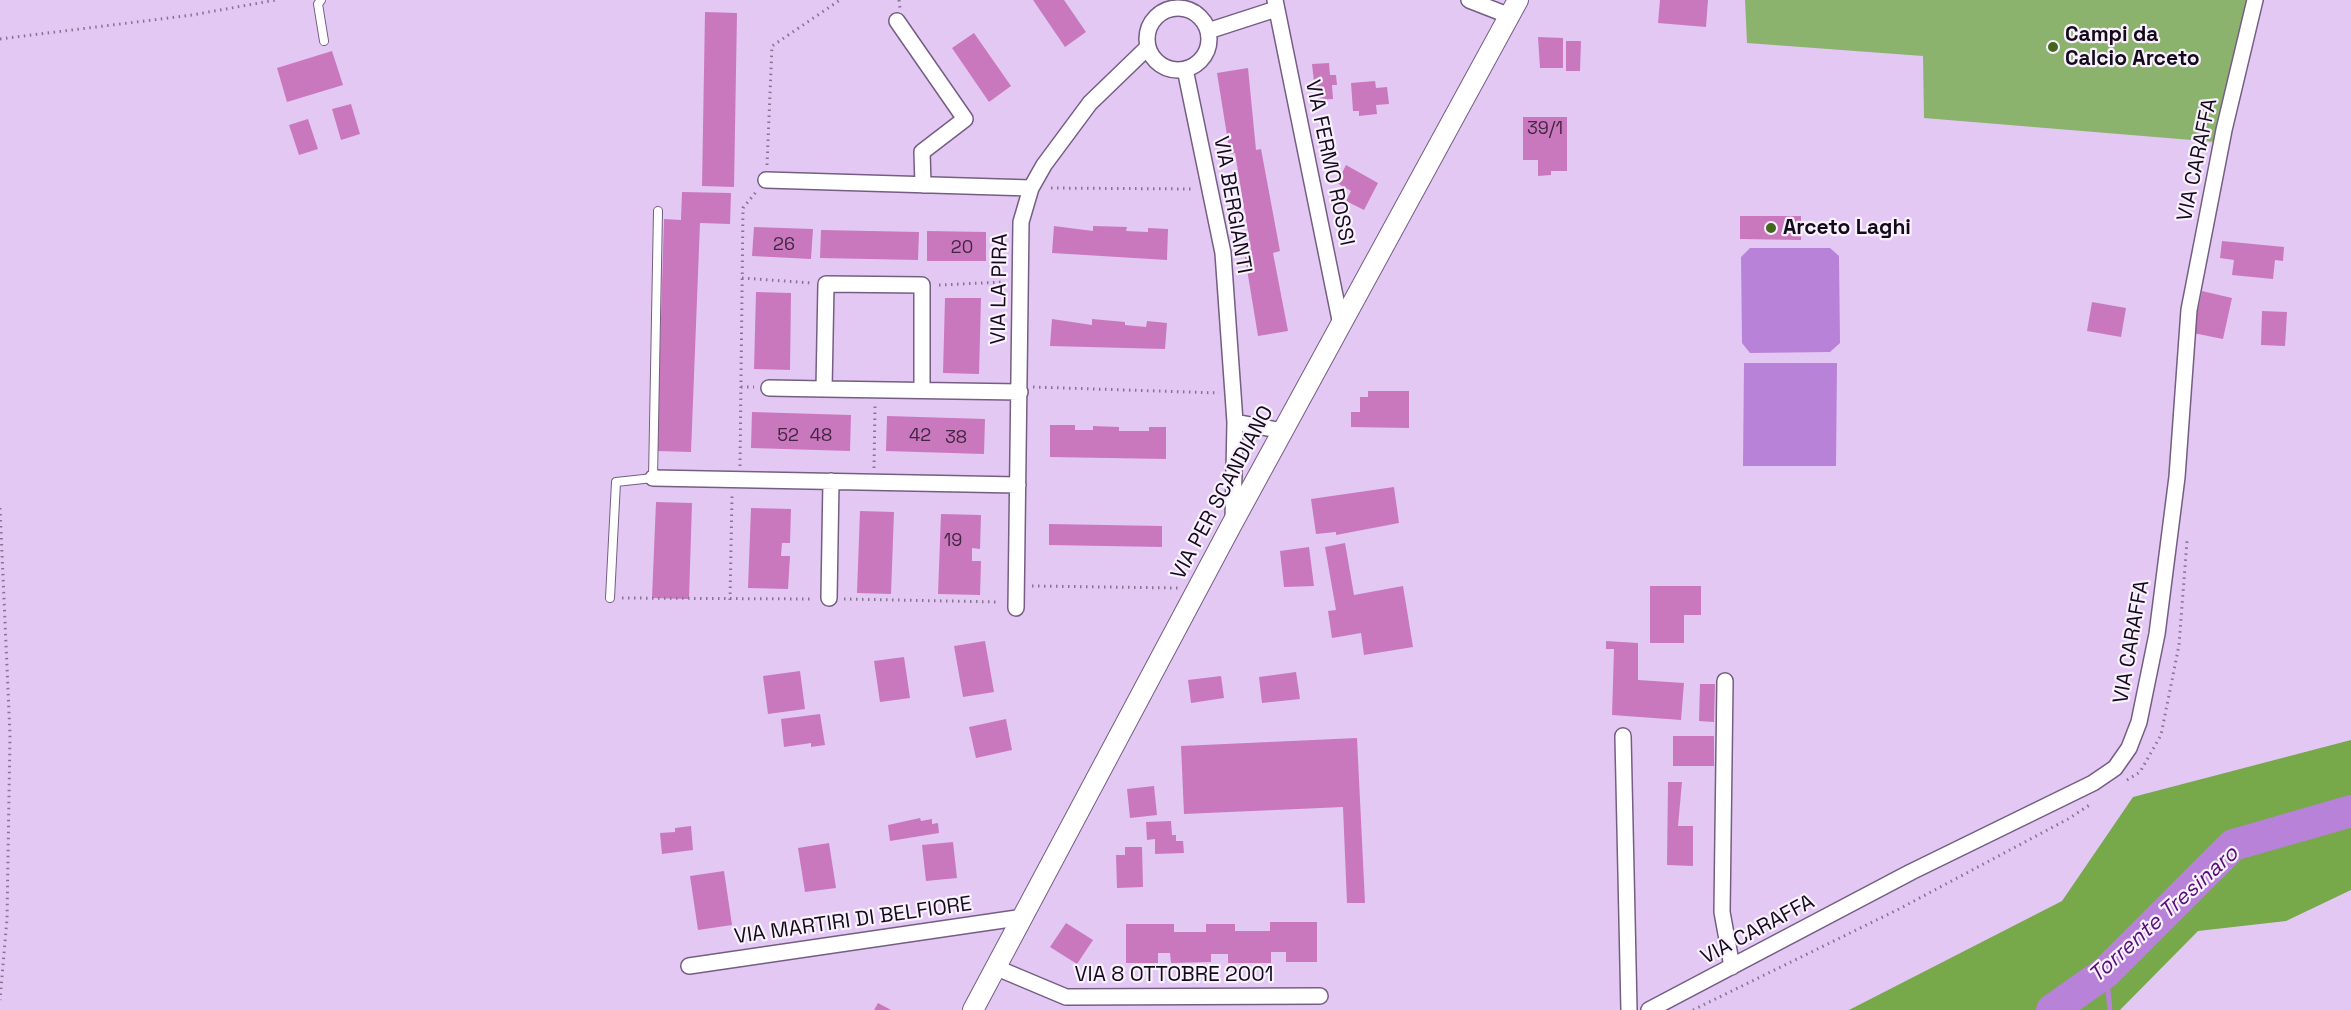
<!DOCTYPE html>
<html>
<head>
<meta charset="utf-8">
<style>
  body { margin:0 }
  canvas { display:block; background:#e2c8f3 }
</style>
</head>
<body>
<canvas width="2351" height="1010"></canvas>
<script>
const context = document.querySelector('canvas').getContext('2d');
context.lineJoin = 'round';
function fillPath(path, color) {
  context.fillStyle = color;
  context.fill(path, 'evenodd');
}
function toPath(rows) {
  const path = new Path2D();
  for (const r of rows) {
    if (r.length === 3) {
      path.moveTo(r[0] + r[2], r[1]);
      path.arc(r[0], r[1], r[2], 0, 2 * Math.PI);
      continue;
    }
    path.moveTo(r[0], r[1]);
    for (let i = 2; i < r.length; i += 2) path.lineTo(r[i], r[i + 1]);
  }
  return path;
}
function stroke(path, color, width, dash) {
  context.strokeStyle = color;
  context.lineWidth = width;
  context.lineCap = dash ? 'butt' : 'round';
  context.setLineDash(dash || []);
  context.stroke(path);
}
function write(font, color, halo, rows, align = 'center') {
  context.font = font + ' "Space Grotesk",sans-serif';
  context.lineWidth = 4.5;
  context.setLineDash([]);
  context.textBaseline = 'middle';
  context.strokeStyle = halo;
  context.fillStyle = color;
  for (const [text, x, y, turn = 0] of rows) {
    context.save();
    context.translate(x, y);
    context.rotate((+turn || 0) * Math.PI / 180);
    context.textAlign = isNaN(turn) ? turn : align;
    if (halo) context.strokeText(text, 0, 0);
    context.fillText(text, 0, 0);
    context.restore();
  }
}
const green = toPath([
  [1745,0,2251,0,2216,142,1924,118,1923,56,1747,43]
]);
const forest = toPath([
  [2351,740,2351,890,2286,921,2198,931,2120,1010,1849,1010,2062,901,2133,797]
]);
const water = toPath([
  [1750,248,1830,248,1839,256,1840,343,1830,352,1750,353,1742,343,1741,257],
  [1744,363,1837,363,1836,466,1743,466]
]);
const stream = toPath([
  [2106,972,2110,1010]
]);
const river = toPath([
  [2052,1010,2106,972,2233,845,2351,811]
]);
const building = toPath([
  [1033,0,1064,0,1086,32,1065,47],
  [1660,0,1708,0,1706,27,1658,23],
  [705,12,737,13,734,187,702,186],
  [974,33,1011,86,989,102,952,48],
  [1538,37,1563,38,1563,68,1540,68],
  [1566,41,1581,41,1580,71,1566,71],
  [332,51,343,85,287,102,277,68],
  [1329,63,1330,75,1336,75,1337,85,1332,85,1333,99,1316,100,1312,64],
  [1248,68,1256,150,1261,149,1280,251,1273,253,1288,331,1258,336,1245,257,1252,256,1235,153,1230,154,1217,73],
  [1375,81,1376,88,1387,87,1389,104,1376,105,1377,114,1359,116,1359,111,1353,111,1351,83],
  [351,104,360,134,341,140,332,109],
  [1523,117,1567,117,1567,171,1551,171,1551,175,1538,176,1538,160,1523,160],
  [308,119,318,149,299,155,289,125],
  [1346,165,1378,183,1364,210,1346,201,1351,191,1337,183],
  [682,192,731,193,730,224,700,223,691,452,657,451,664,219,681,220],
  [1740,216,1801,216,1801,240,1740,239],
  [1054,226,1093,231,1093,226,1127,227,1126,231,1148,232,1148,228,1168,229,1167,260,1052,253],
  [754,227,813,229,811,259,752,256],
  [821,230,919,232,918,260,820,258],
  [927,231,986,232,986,261,927,261],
  [2222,241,2284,247,2283,261,2275,260,2273,279,2232,275,2234,260,2220,258],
  [2202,291,2232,298,2223,339,2193,333],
  [756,292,791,293,790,370,754,369],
  [945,298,981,298,979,374,943,373],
  [2092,302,2126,308,2121,337,2087,331],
  [2262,311,2287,312,2285,346,2261,345],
  [1052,319,1092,325,1092,319,1125,322,1125,325,1146,327,1147,321,1167,323,1165,349,1050,346],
  [1368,391,1409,391,1409,428,1351,427,1351,412,1360,412,1360,397,1368,397],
  [752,412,851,415,850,451,751,448],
  [887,416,985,419,984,454,886,451],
  [1050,425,1075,425,1075,430,1093,430,1093,426,1119,427,1119,431,1149,431,1149,427,1166,427,1166,459,1050,457],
  [1394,487,1399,523,1336,535,1336,532,1316,534,1311,499],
  [656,502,692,503,689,599,652,598],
  [751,508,791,509,790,543,782,543,781,556,790,556,788,589,748,588],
  [860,511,894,512,891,594,857,593],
  [941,514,981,515,980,549,972,548,972,561,981,561,980,595,938,594],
  [1049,524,1162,526,1162,547,1049,545],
  [1345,543,1354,595,1403,586,1413,647,1364,655,1361,633,1332,638,1328,611,1336,610,1325,547],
  [1309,547,1314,586,1284,587,1280,551],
  [1650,586,1701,586,1701,615,1684,615,1684,643,1650,643],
  [985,641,994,692,963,697,954,646],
  [1606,641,1638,643,1638,680,1684,683,1681,720,1612,715,1614,649,1606,649],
  [904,657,910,698,880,702,874,661],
  [800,671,805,709,768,714,763,676],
  [1296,672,1300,699,1262,703,1259,677],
  [1221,676,1224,698,1191,703,1188,680],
  [1700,684,1715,684,1714,722,1699,721],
  [820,714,825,745,811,747,811,743,784,747,781,719],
  [1006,719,1012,750,976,758,969,727],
  [1673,736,1714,736,1714,766,1673,766],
  [1357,738,1365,903,1347,903,1343,807,1184,814,1181,746],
  [1668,782,1682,782,1678,826,1693,826,1693,866,1667,865],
  [1154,786,1157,815,1130,818,1127,789],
  [920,818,921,821,932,819,932,824,938,823,939,833,890,841,888,825],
  [1171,821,1172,835,1176,835,1176,841,1183,841,1184,853,1155,854,1155,839,1147,840,1146,822],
  [691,826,693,850,662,854,660,833,675,832,675,828],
  [953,842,957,878,926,881,922,845],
  [829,843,836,888,805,892,798,848],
  [1125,847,1142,847,1143,887,1117,888,1116,855,1125,855],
  [724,871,732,925,698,930,690,876],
  [1270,922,1317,922,1317,962,1286,962,1286,952,1271,952,1271,963,1228,963,1228,954,1211,954,1211,962,1171,963,1170,953,1158,953,1158,963,1126,963,1126,924,1174,924,1174,932,1206,932,1206,924,1235,924,1235,931,1270,931],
  [1066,923,1093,940,1077,964,1050,947],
  [878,1003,891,1010,874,1010]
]);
const path = toPath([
  [899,0,900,8],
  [0,39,192,15,276,0],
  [767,165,772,46,840,0],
  [1051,188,1194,189],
  [742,278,812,283],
  [939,285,1004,282],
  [741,387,754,387],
  [1033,387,1219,393],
  [740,466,743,208,756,192],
  [874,468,875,406],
  [0,508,10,735,7,919,0,1000],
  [1032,586,1179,588],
  [622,598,813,599],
  [844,599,999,602],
  [730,600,732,496],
  [2127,780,2140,772,2161,735,2179,645,2187,541],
  [1693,1010,1899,909,2068,819,2091,804]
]);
const service = toPath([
  [321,0,318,4,324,41],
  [610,598,616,482,653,478,658,211]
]);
const minor = toPath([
  [1275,0,1341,325],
  [1469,0,1510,16],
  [1178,39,31],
  [897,21,965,119,922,152,923,185],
  [1208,31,1276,9],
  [1185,69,1223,253,1235,422,1233,521],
  [766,180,1031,188],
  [769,388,824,389],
  [922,390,922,285,826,284,824,389,1020,392],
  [1235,422,1283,431],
  [653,478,1018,485],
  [829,598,831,481],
  [1016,608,1021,222,1031,188,1044,165,1090,103,1148,47],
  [1725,681,1722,912,1732,967],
  [1623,736,1629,1010],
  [689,966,1024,917],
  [997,968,1066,997,1320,996],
  [1649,1010,1911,872,2093,783,2115,768,2129,748,2139,722,2157,634,2177,477,2189,310,2224,130,2255,0]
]);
const tertiary = toPath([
  [973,1010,1232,524,1518,0]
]);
const markers = [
  [2053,47,6,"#43671f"],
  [1771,228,6,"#43671f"]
];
const numberNames = [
  ["39/1",1545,129],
  ["26",784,245],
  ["20",962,248],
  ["52",788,436],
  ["48",821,436],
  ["42",920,436],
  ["38",956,438],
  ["19",953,541]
];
const poiNames = [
  ["Campi da",2065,35],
  ["Calcio Arceto",2065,59],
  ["Arceto Laghi",1783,228]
];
const streetNames = [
  ["VIA CARAFFA",2198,160,-78],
  ["VIA FERMO ROSSI",1329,163,78],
  ["VIA BERGIANTI",1232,205,80],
  ["VIA LA PIRA",1000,289,-89],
  ["VIA PER SCANDIANO",1223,493,-62],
  ["VIA CARAFFA",2132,642,-80],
  ["VIA MARTIRI DI BELFIORE",853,921,-8],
  ["VIA CARAFFA",1758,930,-28],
  ["VIA 8 OTTOBRE 2001",1174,975]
];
const waterNames = [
  ["Torrente Tresinaro",2164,915,-42]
];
fillPath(green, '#8cb36d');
fillPath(forest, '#77a84a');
fillPath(water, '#b982d9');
stroke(stream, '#b982d9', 5);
stroke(river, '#b982d9', 32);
fillPath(building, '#ca78be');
stroke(service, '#755e84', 10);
stroke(minor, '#755e84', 18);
stroke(tertiary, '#755e84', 22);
stroke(path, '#877493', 3, [1.5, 4.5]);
stroke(service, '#fff', 8);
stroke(minor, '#fff', 15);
stroke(tertiary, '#fff', 20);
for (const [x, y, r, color] of markers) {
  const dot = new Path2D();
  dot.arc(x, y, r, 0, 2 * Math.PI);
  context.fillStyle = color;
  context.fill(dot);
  stroke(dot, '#f9f1fe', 2);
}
write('18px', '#422643', null, numberNames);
write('bold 21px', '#140b1a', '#f9f1fe', poiNames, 'left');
write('21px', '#140b1a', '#f9f1fe', streetNames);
write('italic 22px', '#570c78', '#f9f1fe', waterNames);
</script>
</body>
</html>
